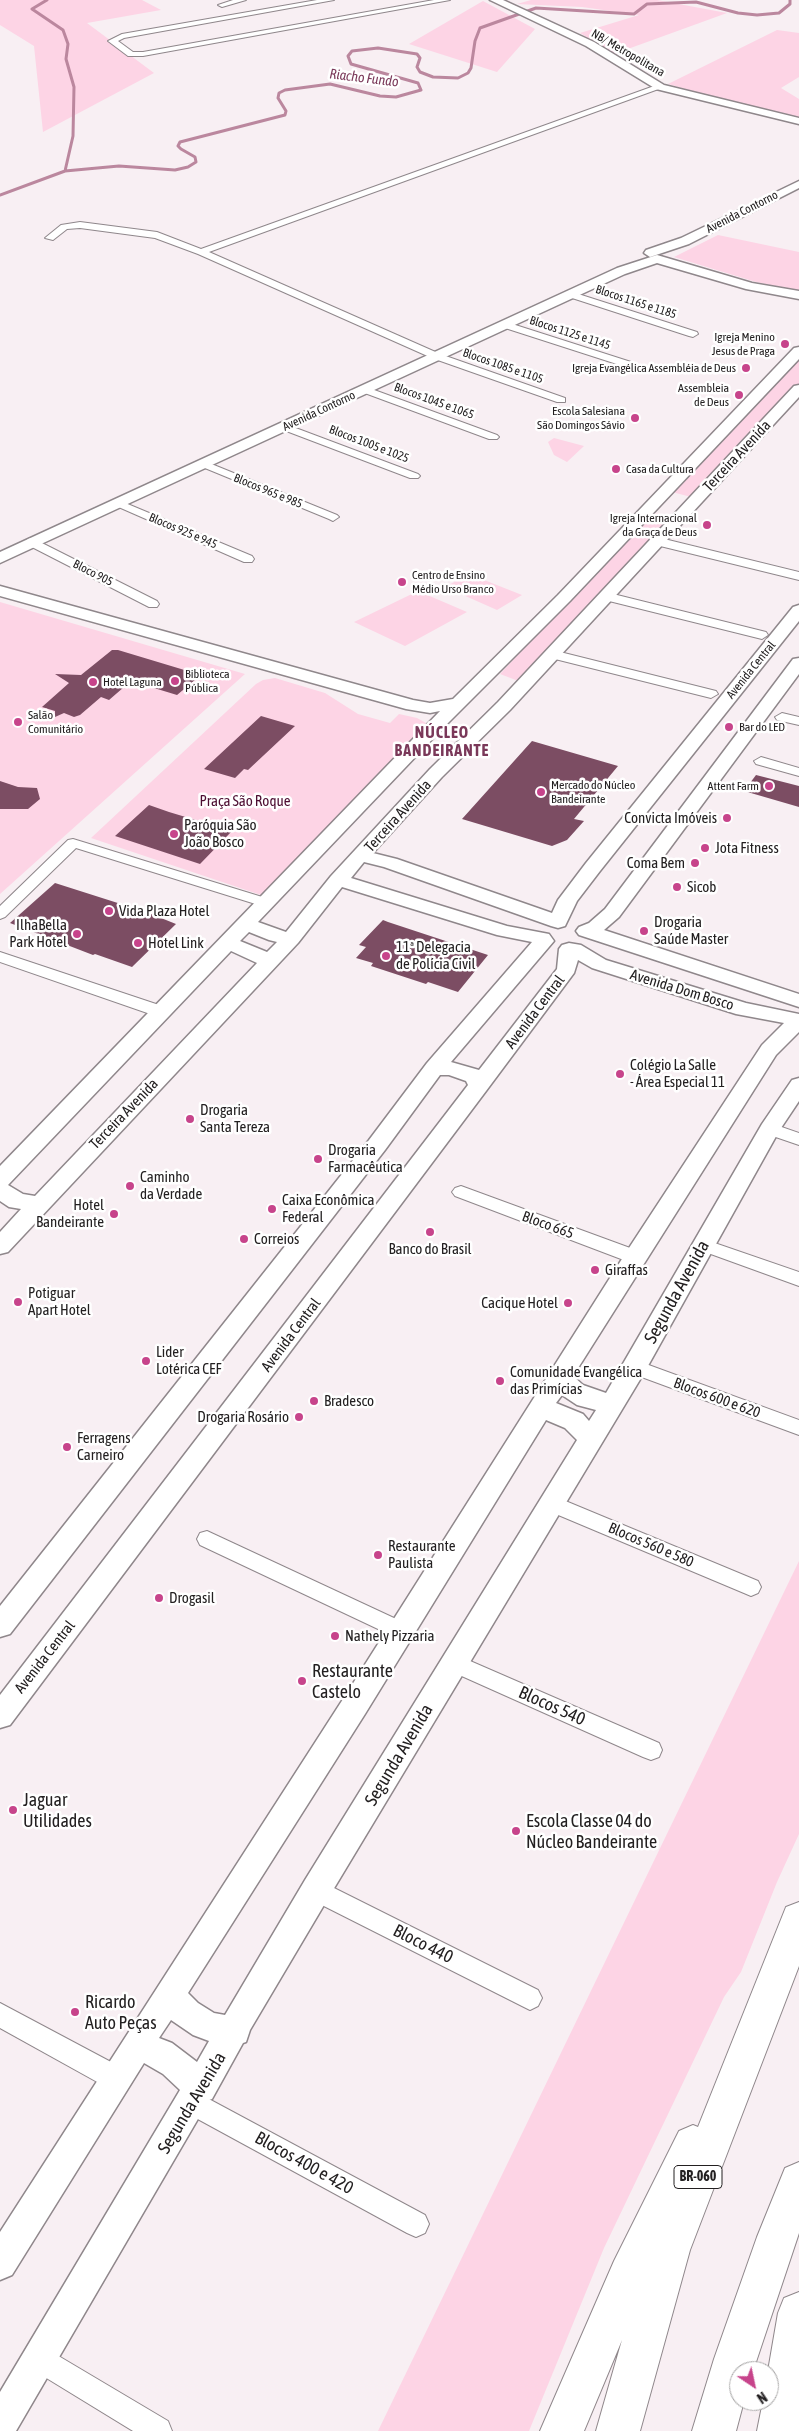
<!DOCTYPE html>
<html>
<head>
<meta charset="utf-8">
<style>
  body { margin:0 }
  #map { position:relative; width:799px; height:2431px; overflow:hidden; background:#f8eff3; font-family:"Asap Condensed",sans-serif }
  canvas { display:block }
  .north { position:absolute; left:729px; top:2361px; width:50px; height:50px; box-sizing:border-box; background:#fff; border:1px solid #a7a6a6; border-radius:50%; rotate:146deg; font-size:14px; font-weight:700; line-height:20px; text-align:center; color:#232021 }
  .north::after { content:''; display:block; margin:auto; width:18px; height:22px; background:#c7448b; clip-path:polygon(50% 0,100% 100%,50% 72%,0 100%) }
</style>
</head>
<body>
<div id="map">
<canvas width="799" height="2431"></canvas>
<div class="north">N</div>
</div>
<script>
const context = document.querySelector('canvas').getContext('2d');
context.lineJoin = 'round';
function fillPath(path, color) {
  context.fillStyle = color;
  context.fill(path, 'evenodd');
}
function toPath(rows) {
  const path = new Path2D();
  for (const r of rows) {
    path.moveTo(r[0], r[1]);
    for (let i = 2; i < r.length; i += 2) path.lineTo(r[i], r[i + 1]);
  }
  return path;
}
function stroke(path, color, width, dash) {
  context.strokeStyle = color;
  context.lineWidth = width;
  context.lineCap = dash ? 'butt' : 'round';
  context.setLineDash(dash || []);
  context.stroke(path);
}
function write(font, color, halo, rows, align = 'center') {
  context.font = font + ' "Asap Condensed",sans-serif';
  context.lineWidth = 5;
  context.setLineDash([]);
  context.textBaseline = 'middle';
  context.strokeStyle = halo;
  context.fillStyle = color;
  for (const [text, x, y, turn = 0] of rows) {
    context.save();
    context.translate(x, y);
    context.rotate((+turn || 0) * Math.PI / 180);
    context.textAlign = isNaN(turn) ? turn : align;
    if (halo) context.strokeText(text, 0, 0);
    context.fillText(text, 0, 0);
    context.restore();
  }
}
const green = toPath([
  [0,0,142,0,161,10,87,23,154,73,43,132,34,46,0,25],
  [531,0,657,0,727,13,614,54,580,33,639,15,582,7,517,4],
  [483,1,535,29,497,72,409,44],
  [777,30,799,33,799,77,781,88,799,99,799,118,748,107,668,84],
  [718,235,799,252,799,291,756,282,674,257],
  [799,360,799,385,695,498,672,492],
  [554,438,584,446,567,462,554,455,548,442],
  [649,512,674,516,521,682,500,674],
  [469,574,522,595,497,610,445,587],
  [418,591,467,612,405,646,354,622],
  [0,602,245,674,0,894],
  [275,678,325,693,358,714,390,723,399,714,417,718,426,723,428,727,261,895,91,838,256,684,263,680],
  [799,1561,799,1834,777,1882,741,1972,724,1997,604,2248,529,2431,378,2431]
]);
const stream = toPath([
  [47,0,32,9,63,30,68,44,66,59,74,87,73,136,65,171],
  [0,195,65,171,119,166,175,170,188,167,196,162,195,157,181,149,178,146,180,142,285,115,286,111,278,98,279,93,285,90,330,84,380,96,396,97,421,90,418,83,351,64,348,56,352,51,378,48,417,54,420,58,417,67,420,72,433,77,458,78,468,73,471,68,475,41,480,28,536,8,634,14,647,4,696,2,738,13,757,15,779,13,790,4,790,0]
]);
const building = toPath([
  [112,650,118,650,201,675,177,695,131,681,109,700,101,697,80,715,74,717,64,713,55,717,55,711,42,707,69,683,55,674,81,675],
  [261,716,295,726,248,770,244,769,235,778,204,769],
  [532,741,618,766,574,819,584,821,567,840,552,846,462,819],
  [756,775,799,786,799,807,744,791],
  [0,781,18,787,37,788,40,799,28,809,0,809],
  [149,805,169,812,232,831,200,864,115,836],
  [55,883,146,912,176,924,132,967,95,954,93,955,10,923],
  [383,920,388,922,488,955,458,992,428,982,426,984,371,966,373,963,356,958,366,947,359,945]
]);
const minor = toPath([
  [233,0,246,0,222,7,218,5,233,0],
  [317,0,334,0,124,38,118,41,133,52,143,52,434,0,450,0,143,56,128,56,108,41,122,34,317,0],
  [657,85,664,87,209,252,440,354,565,398,565,402,557,402,432,358,198,254,155,238,80,228,67,229,53,240,45,238,61,225,80,222,157,232,201,249,657,85],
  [572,292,697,332,698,334,693,337,689,336,569,297,569,293,572,292],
  [506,322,631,362,632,364,627,367,623,366,502,327,501,325,506,322],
  [366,387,497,435,499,437,497,439,489,439,362,392,361,390,366,387],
  [285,424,418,474,420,476,418,478,410,478,281,429,280,427,285,424],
  [204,461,337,515,339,517,333,521,329,519,200,466,200,462,204,461],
  [118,500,252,556,254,559,252,562,244,562,114,505,114,501,118,500],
  [656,537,799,572,799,580,652,544,650,541,656,537],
  [32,538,157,601,159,604,157,607,149,607,28,545,26,542,28,539,32,538],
  [605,592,766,632,768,635,762,639,601,599,599,596,601,593,605,592],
  [552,650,716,691,718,694,711,698,547,657,546,654,552,650],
  [782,713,799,717,799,725,777,720,775,717,782,713],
  [761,757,799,768,799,776,756,764,754,761,761,757],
  [73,839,272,900,274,903,272,906,262,906,76,848,5,917,0,919,0,906,68,840,73,839],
  [0,952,168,1008,170,1012,168,1016,162,1017,156,1016,0,962,0,952],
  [770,1123,799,1133,799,1145,764,1133,762,1129,764,1125,770,1123],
  [461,1186,641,1252,644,1257,641,1262,635,1263,629,1262,455,1196,452,1192,455,1188,461,1186],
  [703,1239,799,1272,799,1286,697,1249,694,1245,697,1241,703,1239],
  [635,1360,799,1420,799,1435,628,1372,626,1367,628,1362,635,1360],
  [551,1495,758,1581,761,1587,758,1593,751,1596,744,1593,544,1509,541,1503,544,1497,551,1495],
  [207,1531,409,1625,412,1631,409,1637,402,1640,395,1637,200,1545,197,1539,200,1533,207,1531],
  [454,1654,659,1743,662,1750,659,1757,651,1760,643,1757,446,1669,443,1663,446,1657,454,1654],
  [316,1879,538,1990,542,1998,538,2006,530,2010,522,2006,308,1898,304,1890,308,1882,316,1879],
  [0,2003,126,2070,129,2079,126,2088,117,2091,108,2088,0,2028,0,2003],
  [192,2090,425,2215,429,2224,425,2233,416,2237,407,2233,183,2111,180,2102,183,2093,192,2090],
  [40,2345,168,2421,172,2431,133,2431,30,2368,27,2358,30,2348,40,2345]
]);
const tertiary = toPath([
  [490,0,503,0,594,42,664,85,799,118,799,124,656,89,586,46,490,0],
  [799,181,799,188,689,244,650,257,644,253,646,250,681,238,799,181],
  [657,255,752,283,799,291,799,299,746,289,657,263,625,274,0,563,0,552,617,268,657,255],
  [799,347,799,359,570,601,443,728,258,922,286,932,331,876,430,769,498,702,794,386,799,385,799,397,510,710,442,777,373,853,397,859,552,913,558,900,586,863,793,607,799,605,799,621,600,871,577,901,565,926,558,928,551,926,384,867,364,862,351,878,507,926,549,934,554,941,451,1062,479,1070,557,969,559,949,562,945,569,943,581,945,606,960,746,1003,799,1014,799,1032,776,1055,573,1376,583,1385,606,1393,762,1124,792,1080,799,1078,799,1101,779,1131,644,1373,327,1900,250,2030,246,2042,243,2043,212,2099,209,2100,16,2431,0,2431,0,2392,180,2090,163,2074,144,2063,12,2275,0,2280,0,2232,345,1696,627,1251,762,1045,784,1023,736,1014,592,968,578,960,574,973,486,1091,10,1725,0,1728,0,1695,468,1085,466,1081,449,1075,440,1075,385,1150,10,1634,0,1637,0,1606,369,1140,427,1063,532,942,497,935,342,887,298,943,8,1252,0,1254,0,1232,21,1209,9,1207,0,1201,0,1166,440,711,430,713,406,709,0,596,0,586,413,700,430,703,453,699,558,595,794,348,799,347],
  [249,932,269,940,277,942,267,952,240,941,249,932],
  [231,951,257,963,35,1196,23,1194,8,1185,231,951],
  [562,1395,577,1405,596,1410,589,1421,583,1414,556,1403,562,1395],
  [546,1420,565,1428,577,1440,305,1880,225,2015,214,2013,198,2003,188,1993,365,1714,546,1420],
  [171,2020,193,2035,209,2041,197,2062,172,2043,159,2038,171,2020],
  [799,658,799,674,619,917,604,930,799,994,799,1007,579,935,576,931,579,927,589,923,605,909,793,659,799,658]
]);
const trunk = toPath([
  [799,1902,799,1966,690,2250,640,2431,596,2431,622,2340,584,2431,540,2431,614,2261,679,2131,693,2125,698,2127,786,1907,799,1902],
  [799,2162,799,2233,753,2371,739,2371,739,2401,744,2401,736,2431,692,2431,714,2359,757,2237,785,2168,799,2162],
  [799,2292,799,2431,757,2431,763,2401,769,2401,768,2371,778,2313,784,2298,799,2292]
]);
const markers = [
  [785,344,5,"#c7448b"],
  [746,368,5,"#c7448b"],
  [739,395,5,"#c7448b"],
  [635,418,5,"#c7448b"],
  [616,469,5,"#c7448b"],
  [707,525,5,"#c7448b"],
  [402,582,5,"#c7448b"],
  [175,681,5,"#c7448b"],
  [93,682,5,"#c7448b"],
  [18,722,5,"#c7448b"],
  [729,727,5,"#c7448b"],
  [769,786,5,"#c7448b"],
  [541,792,5,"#c7448b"],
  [727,818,5,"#c7448b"],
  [174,834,5,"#c7448b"],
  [705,848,5,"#c7448b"],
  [695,863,5,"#c7448b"],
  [677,887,5,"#c7448b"],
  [109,911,5,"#c7448b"],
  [644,931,5,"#c7448b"],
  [77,934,5,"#c7448b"],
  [138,943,5,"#c7448b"],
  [386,956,5,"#c7448b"],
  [620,1074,5,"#c7448b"],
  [190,1119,5,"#c7448b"],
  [318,1159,5,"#c7448b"],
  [130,1186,5,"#c7448b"],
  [272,1209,5,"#c7448b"],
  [114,1214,5,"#c7448b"],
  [430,1232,5,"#c7448b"],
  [244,1239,5,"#c7448b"],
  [595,1270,5,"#c7448b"],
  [18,1302,5,"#c7448b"],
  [568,1303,5,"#c7448b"],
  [146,1361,5,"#c7448b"],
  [500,1381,5,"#c7448b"],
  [314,1401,5,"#c7448b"],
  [299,1417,5,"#c7448b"],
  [67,1447,5,"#c7448b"],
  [378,1555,5,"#c7448b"],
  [159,1598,5,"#c7448b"],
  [335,1636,5,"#c7448b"],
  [302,1681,5,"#c7448b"],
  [13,1810,5,"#c7448b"],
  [516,1831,5,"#c7448b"],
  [75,2012,5,"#c7448b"]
];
const farStreetnames = [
  ["NB/ Metropolitana",628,53,30],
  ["Avenida Contorno",742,212,-27],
  ["Blocos 1165 e 1185",636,302,18],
  ["Blocos 1125 e 1145",570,333,18],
  ["Blocos 1085 e 1105",503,366,19],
  ["Blocos 1045 e 1065",434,401,20],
  ["Avenida Contorno",319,411,-25],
  ["Blocos 1005 e 1025",369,444,21],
  ["Blocos 965 e 985",268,491,22],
  ["Blocos 925 e 945",183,531,23],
  ["Bloco 905",93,573,27],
  ["Avenida Central",751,670,-51]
];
const farPoinames = [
  ["Igreja Menino",775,337,"right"],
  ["Jesus de Praga",775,351,"right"],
  ["Igreja Evangélica Assembléia de Deus",736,368,"right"],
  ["Assembleia",729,388,"right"],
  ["de Deus",729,402,"right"],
  ["Escola Salesiana",625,411,"right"],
  ["São Domingos Sávio",625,425,"right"],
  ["Casa da Cultura",626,469],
  ["Igreja Internacional",697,518,"right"],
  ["da Graça de Deus",697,532,"right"],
  ["Centro de Ensino",412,575],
  ["Médio Urso Branco",412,589],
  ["Biblioteca",185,674],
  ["Pública",185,688],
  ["Hotel Laguna",103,682],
  ["Salão",28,715],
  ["Comunitário",28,729],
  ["Bar do LED",739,727],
  ["Mercado do Núcleo",551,785],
  ["Bandeirante",551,799],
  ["Attent Farm",759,786,"right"]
];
const farWaternames = [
  ["Riacho Fundo",364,78,7]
];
const shields = [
  [698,2177,48]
];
const shieldNames = [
  ["BR-060",698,2177]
];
const streetNames = [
  ["Terceira Avenida",737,456,-47],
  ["Terceira Avenida",398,816,-48],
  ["Avenida Dom Bosco",682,990,17],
  ["Avenida Central",535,1012,-53],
  ["Terceira Avenida",124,1114,-46],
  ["Bloco 665",548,1225,20],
  ["Avenida Central",291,1335,-53],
  ["Blocos 600 e 620",717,1398,20],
  ["Blocos 560 e 580",651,1545,23],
  ["Avenida Central",45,1657,-52]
];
const parkNames = [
  ["Praça São Roque",245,801]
];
const poiNames = [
  ["Convicta Imóveis",717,818,"right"],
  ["Paróquia São",184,825],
  ["João Bosco",184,842],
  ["Jota Fitness",715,848],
  ["Coma Bem",685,863,"right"],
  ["Sicob",687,887],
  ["Vida Plaza Hotel",119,911],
  ["Drogaria",654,922],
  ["Saúde Master",654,939],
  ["IlhaBella",67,925,"right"],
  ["Park Hotel",67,942,"right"],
  ["Hotel Link",148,943],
  ["11ª Delegacia",396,947],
  ["de Polícia Civil",396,964],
  ["Colégio La Salle",630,1065],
  ["- Área Especial 11",630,1082],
  ["Drogaria",200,1110],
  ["Santa Tereza",200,1127],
  ["Drogaria",328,1150],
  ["Farmacêutica",328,1167],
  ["Caminho",140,1177],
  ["da Verdade",140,1194],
  ["Caixa Econômica",282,1200],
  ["Federal",282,1217],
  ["Hotel",104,1205,"right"],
  ["Bandeirante",104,1222,"right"],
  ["Correios",254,1239],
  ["Banco do Brasil",430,1249,"center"],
  ["Giraffas",605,1270],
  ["Potiguar",28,1293],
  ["Apart Hotel",28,1310],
  ["Cacique Hotel",558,1303,"right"],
  ["Lider",156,1352],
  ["Lotérica CEF",156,1369],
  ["Comunidade Evangélica",510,1372],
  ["das Primícias",510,1389],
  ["Bradesco",324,1401],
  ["Drogaria Rosário",289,1417,"right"],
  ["Ferragens",77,1438],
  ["Carneiro",77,1455],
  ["Restaurante",388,1546],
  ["Paulista",388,1563],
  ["Drogasil",169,1598],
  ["Nathely Pizzaria",345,1636]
];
const farDistrictnames = [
  ["NÚCLEO",442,733],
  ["BANDEIRANTE",442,751]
];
const nearStreetnames = [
  ["Segunda Avenida",677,1292,-61],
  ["Blocos 540",552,1706,24],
  ["Segunda Avenida",399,1755,-59],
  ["Bloco 440",423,1944,27],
  ["Segunda Avenida",192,2103,-59],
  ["Blocos 400 e 420",304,2163,29]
];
const nearPoinames = [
  ["Restaurante",312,1671],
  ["Castelo",312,1692],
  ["Jaguar",23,1800],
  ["Utilidades",23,1821],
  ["Escola Classe 04 do",526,1821],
  ["Núcleo Bandeirante",526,1842],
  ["Ricardo",85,2002],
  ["Auto Peças",85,2023]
];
fillPath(green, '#fdd4e5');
stroke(stream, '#bb879e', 3);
fillPath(building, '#7c4d63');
stroke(minor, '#8f878b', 2);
stroke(tertiary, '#8f878b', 3);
stroke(trunk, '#8f878b', 2);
fillPath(minor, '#fff');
fillPath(tertiary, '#fff');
fillPath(trunk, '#fff');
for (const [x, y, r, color] of markers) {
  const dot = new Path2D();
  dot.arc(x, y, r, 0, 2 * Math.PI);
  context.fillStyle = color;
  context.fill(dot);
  stroke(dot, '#fff', 2);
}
write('12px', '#232021', '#fff', farStreetnames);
write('12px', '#232021', '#fff', farPoinames, 'left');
write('italic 14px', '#7b395a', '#fff', farWaternames);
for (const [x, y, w] of shields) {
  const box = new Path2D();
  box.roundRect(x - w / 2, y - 11.5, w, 23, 4);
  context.fillStyle = '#fff';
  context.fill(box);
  stroke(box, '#232021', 1);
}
write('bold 14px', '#232021', null, shieldNames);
write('15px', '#232021', '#fff', streetNames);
write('15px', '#4d0e32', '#fff', parkNames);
write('15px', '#232021', '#fff', poiNames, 'left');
context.letterSpacing = '1px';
write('bold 16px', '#7a3859', '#fff', farDistrictnames);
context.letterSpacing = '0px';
write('18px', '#232021', '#fff', nearStreetnames);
write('18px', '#232021', '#fff', nearPoinames, 'left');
</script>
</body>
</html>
